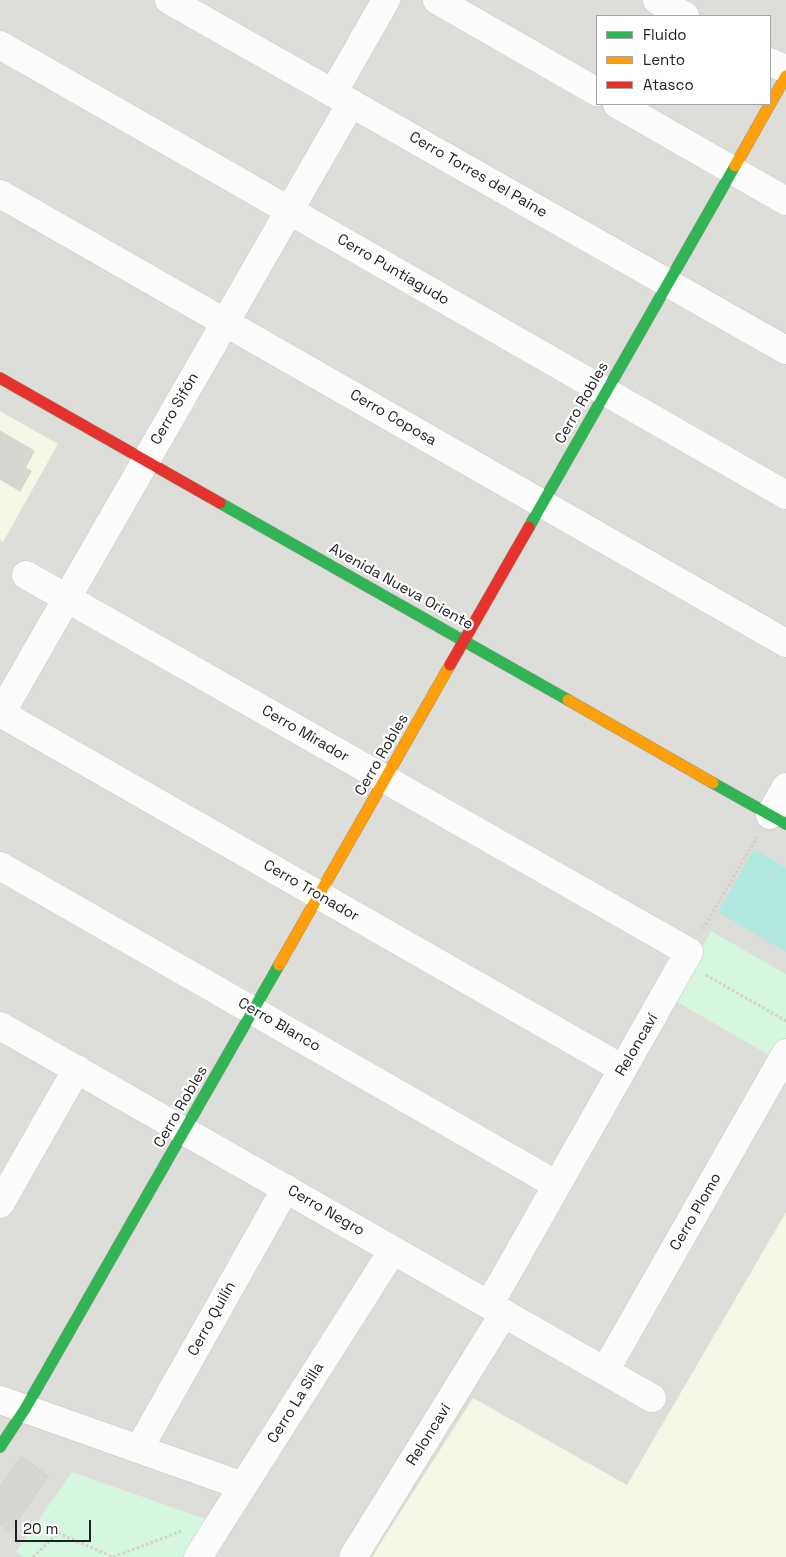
<!DOCTYPE html>
<html>
<head>
<meta charset="utf-8">
<style>
  body { margin:0 }
  #map { position:relative; width:786px; height:1557px; overflow:hidden; background:#eeeee9; font-family:"Space Grotesk",sans-serif }
  canvas { display:block }
  .legend { position:absolute; left:596px; top:15px; width:175px; height:90px; box-sizing:border-box; background:#fff; border:1px solid #a6a6a6; margin:0; padding:6px 9px; list-style:none; font-size:15px; color:#202020 }
  .legend li { display:flex; align-items:center; gap:10px; height:25px }
  .legend b { width:25px; border:1px solid #a6a6a6 }
  .scale { position:absolute; left:15px; top:1520px; width:76px; height:22px; box-sizing:border-box; border:2px solid #202020; border-top:0; padding-left:6px; font-size:15px; line-height:18px; white-space:nowrap; color:#202020; -webkit-text-stroke:4px #fff; paint-order:stroke }
</style>
</head>
<body>
<div id="map">
<canvas width="786" height="1557"></canvas>
<ul class="legend">
<li><b style="height:6px;background:#30b455"></b>Fluido</li>
<li><b style="height:6px;background:#ff9f0a"></b>Lento</li>
<li><b style="height:6px;background:#e5322d"></b>Atasco</li>
</ul>
<div class="scale">20 m</div>
</div>
<script>
const context = document.querySelector('canvas').getContext('2d');
context.lineJoin = 'round';
function fillPath(path, color) {
  context.fillStyle = color;
  context.fill(path, 'evenodd');
}
function toPath(rows) {
  const path = new Path2D();
  for (const r of rows) {
    path.moveTo(r[0], r[1]);
    for (let i = 2; i < r.length; i += 2) path.lineTo(r[i], r[i + 1]);
  }
  return path;
}
function stroke(path, color, width, dash) {
  context.strokeStyle = color;
  context.lineWidth = width;
  context.lineCap = dash ? 'butt' : 'round';
  context.setLineDash(dash || []);
  context.stroke(path);
}
function write(font, color, halo, rows, align = 'center') {
  context.font = font + ' "Space Grotesk",sans-serif';
  context.lineWidth = 4.5;
  context.setLineDash([]);
  context.textBaseline = 'middle';
  context.strokeStyle = halo;
  context.fillStyle = color;
  for (const [text, x, y, turn = 0] of rows) {
    context.save();
    context.translate(x, y);
    context.rotate((+turn || 0) * Math.PI / 180);
    context.textAlign = isNaN(turn) ? turn : align;
    if (halo) context.strokeText(text, 0, 0);
    context.fillText(text, 0, 0);
    context.restore();
  }
}
const residential = toPath([
  [0,0,786,0,786,1557,0,1557],
  [597,16,770,16,770,104,597,104]
]);
const education = toPath([
  [0,411,58,444,3,542,0,540],
  [786,1212,786,1557,372,1557,473,1398,627,1485]
]);
const park = toPath([
  [711,931,786,974,786,1065,672,999],
  [72,1472,214,1522,188,1557,23,1557,16,1552]
]);
const pitch = toPath([
  [754,849,786,868,786,952,718,912]
]);
const building = toPath([
  [0,431,34,451,25,468,31,471,20,491,0,479,0,431],
  [21,1457,48,1476,10,1531,0,1524,0,1487,21,1457]
]);
const path = toPath([
  [703,929,757,837],
  [706,975,786,1021],
  [33,1557,58,1533,113,1557,182,1531]
]);
const street = toPath([
  [169,0,786,350],
  [437,0,597,92],
  [657,0,685,16],
  [0,45,786,495],
  [770,62,786,69],
  [333,93,386,0],
  [617,104,786,201],
  [0,194,786,643],
  [26,575,689,952,489,1305],
  [0,713,623,1069],
  [0,715,351,103],
  [770,815,786,787],
  [0,866,557,1185],
  [0,1026,652,1398],
  [0,1204,77,1069],
  [605,1371,786,1053],
  [0,1400,243,1486],
  [139,1449,286,1188],
  [198,1557,393,1250],
  [353,1557,504,1313]
]);
const fast = toPath([
  [220,503,568,700],
  [529,527,735,166],
  [713,783,786,824],
  [0,1447,25,1409,279,965]
]);
const slow = toPath([
  [735,166,786,76],
  [568,700,713,783],
  [279,965,450,665]
]);
const jam = toPath([
  [0,378,220,503],
  [450,665,529,527]
]);
const streetNames = [
  ["Cerro Torres del Paine",478,175,30],
  ["Cerro Puntiagudo",393,270,30],
  ["Cerro Robles",582,403,-60],
  ["Cerro Sifón",175,409,-60],
  ["Cerro Coposa",393,418,30],
  ["Avenida Nueva Oriente",401,587,29],
  ["Cerro Mirador",305,734,30],
  ["Cerro Robles",382,755,-60],
  ["Cerro Tronador",311,891,30],
  ["Cerro Blanco",279,1025,30],
  ["Reloncaví",637,1045,-60],
  ["Cerro Robles",181,1107,-60],
  ["Cerro Negro",326,1211,30],
  ["Cerro Plomo",696,1212,-60],
  ["Cerro Quilín",212,1319,-61],
  ["Cerro La Silla",296,1403,-58],
  ["Reloncaví",429,1435,-58]
];
fillPath(residential, '#ddddda');
fillPath(education, '#f3f7e5');
fillPath(park, '#d5f6df');
fillPath(pitch, '#b1e9e1');
fillPath(building, '#d7d6d1');
stroke(building, '#d2d0ca', 1);
stroke(street, '#c7c7c5', 29);
stroke(fast, '#909a7f', 12);
stroke(slow, '#909a7f', 12);
stroke(jam, '#909a7f', 12);
stroke(path, '#d8cec7', 3, [2.5, 2.5]);
stroke(street, '#fcfcfc', 28);
stroke(fast, '#30b455', 11);
stroke(slow, '#ff9f0a', 11);
stroke(jam, '#e5322d', 11);
write('15px', '#202020', '#fff', streetNames);
</script>
</body>
</html>
